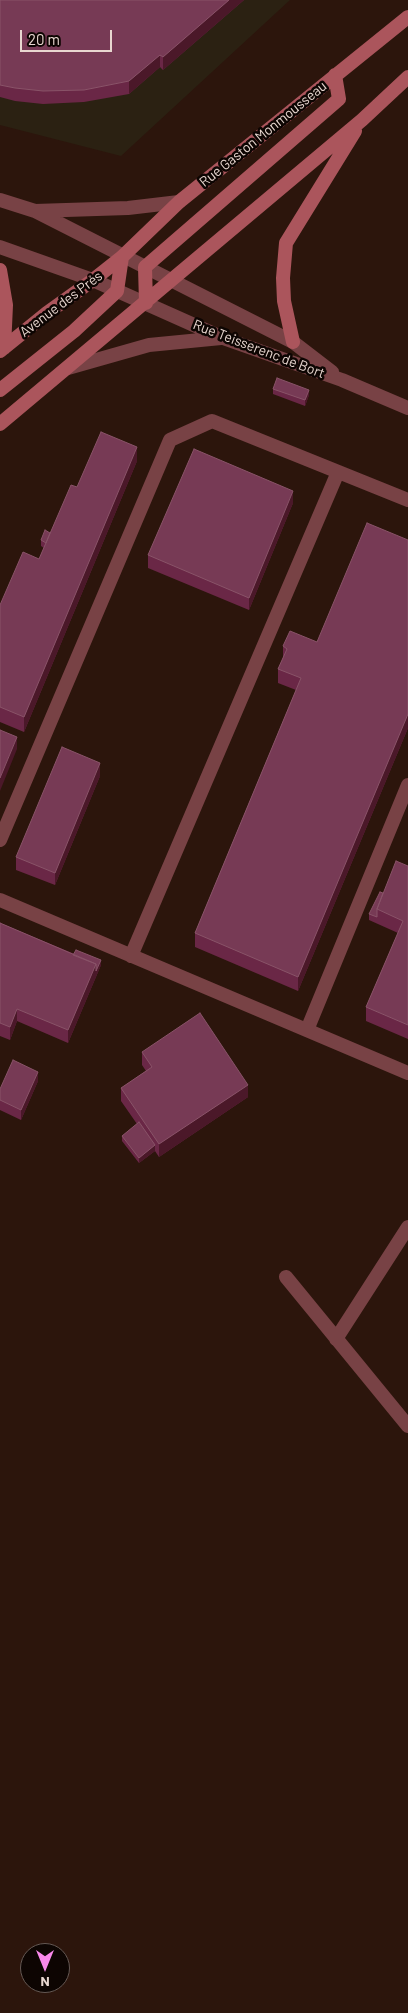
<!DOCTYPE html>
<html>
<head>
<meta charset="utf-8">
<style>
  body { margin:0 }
  #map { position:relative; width:408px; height:2013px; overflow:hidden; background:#2c150c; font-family:Barlow,sans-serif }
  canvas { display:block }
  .north { position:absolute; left:20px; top:1943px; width:50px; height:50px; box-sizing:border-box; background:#0d0502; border:1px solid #655954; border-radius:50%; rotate:180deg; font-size:14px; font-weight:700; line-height:20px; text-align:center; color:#e8d7d0 }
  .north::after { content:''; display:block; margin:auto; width:18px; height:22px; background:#f888ea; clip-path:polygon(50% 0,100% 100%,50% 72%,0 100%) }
  .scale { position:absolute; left:20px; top:30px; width:92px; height:22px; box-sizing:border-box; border:2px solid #e8d7d0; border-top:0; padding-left:6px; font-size:15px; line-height:18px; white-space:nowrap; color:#e8d7d0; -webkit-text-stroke:4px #0d0502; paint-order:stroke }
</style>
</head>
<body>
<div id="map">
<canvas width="408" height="2013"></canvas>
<div class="north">N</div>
<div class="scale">20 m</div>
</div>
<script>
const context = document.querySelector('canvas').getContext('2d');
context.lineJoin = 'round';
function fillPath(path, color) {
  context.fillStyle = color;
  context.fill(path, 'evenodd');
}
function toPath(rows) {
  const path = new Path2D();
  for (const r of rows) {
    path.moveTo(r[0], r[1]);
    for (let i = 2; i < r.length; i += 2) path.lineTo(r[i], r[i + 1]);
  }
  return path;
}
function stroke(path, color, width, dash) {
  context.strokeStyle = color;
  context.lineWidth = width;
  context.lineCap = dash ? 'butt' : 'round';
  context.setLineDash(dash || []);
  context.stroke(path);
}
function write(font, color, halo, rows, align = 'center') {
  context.font = font + ' Barlow,sans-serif';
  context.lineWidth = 5;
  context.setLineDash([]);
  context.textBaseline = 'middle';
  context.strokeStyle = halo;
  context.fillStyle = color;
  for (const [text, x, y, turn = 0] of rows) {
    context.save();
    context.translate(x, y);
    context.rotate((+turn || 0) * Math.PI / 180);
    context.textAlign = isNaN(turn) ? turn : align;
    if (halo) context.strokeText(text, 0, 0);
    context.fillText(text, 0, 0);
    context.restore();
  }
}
const industrial = toPath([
  [0,0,290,0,121,156,0,125]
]);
const service = toPath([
  [0,840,170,440,212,421,408,500],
  [0,900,408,1073],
  [131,956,338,472],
  [307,1030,408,785],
  [286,1277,408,1426],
  [336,1339,408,1227]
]);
const tertiary = toPath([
  [0,200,35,211,293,342,332,372],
  [35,211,128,208,179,202],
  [0,247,93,280,223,338,342,380,408,408],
  [68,368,149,345,221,338]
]);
const secondary = toPath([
  [0,270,6,305,4,348],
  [146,303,145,267,339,99,335,75],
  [293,342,284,301,283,278,286,243,355,131],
  [0,351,47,313,93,280,122,257,179,202,408,17],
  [0,390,74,331,117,291,122,257],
  [0,424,362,120,408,77]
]);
const wall = toPath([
  [0,0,244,0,163,70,160,67,129,94,84,102,43,104,15,101,0,97],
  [273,389,309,395,305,406,273,394],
  [137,461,24,732,0,722,0,605,39,559,44,548,41,546,41,540,50,533,77,487],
  [293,503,249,610,148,568,148,555],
  [408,540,408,728,298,991,195,947,195,933,296,690,278,683,278,669,283,658,283,646,317,642],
  [100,776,55,885,16,870,16,857],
  [408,866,408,1039,366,1021,366,1007,398,933,369,920,369,914,383,893],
  [0,923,101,965,68,1043,17,1021,10,1040,0,1036],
  [142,1052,248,1097,159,1157,155,1151,139,1163,122,1141,122,1136,137,1124,121,1101,121,1088,146,1071,142,1065],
  [38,1081,21,1120,0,1110,0,1089]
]);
const shadedWall = toPath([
  [229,0,244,0,163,70,163,57],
  [160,55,160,67,129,94,129,81],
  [309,390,309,395,305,406,305,400],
  [137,447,137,461,24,732,24,717],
  [293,491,293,503,249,610,249,598],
  [408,714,408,728,298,991,298,977],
  [17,737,17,749,0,791,0,778],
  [100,763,100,776,55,885,55,873],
  [101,960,101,965,68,1043,68,1030,96,964],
  [17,1009,17,1021,10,1040,10,1027],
  [38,1072,38,1081,21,1120,21,1110],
  [248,1085,248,1097,159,1157,159,1144],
  [155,1145,155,1151,139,1163,139,1158]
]);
const building = toPath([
  [0,0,229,0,163,57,160,55,129,81,84,90,43,91,15,88,0,85,0,0],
  [277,378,309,390,305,400,273,389,277,378],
  [101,432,137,447,24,717,0,707,0,605,23,552,39,559,71,485,77,487,101,432],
  [194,449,293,491,249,598,148,555,194,449],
  [367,523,408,540,408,714,298,977,195,933,301,678,278,669,287,649,283,646,290,631,317,642,367,523],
  [45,530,50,533,46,543,41,540,45,530],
  [0,730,17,737,0,778,0,730],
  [62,747,100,763,55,873,16,857,62,747],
  [396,861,408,866,408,1025,366,1007,403,921,377,909,396,861],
  [380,892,383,893,377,909,377,917,369,914,380,892],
  [0,923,96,964,68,1030,17,1009,10,1027,0,1023,0,923],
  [76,950,101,960,96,971,96,964,73,955,76,950],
  [200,1013,248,1085,159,1144,121,1088,152,1067,142,1052,200,1013],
  [13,1060,38,1072,21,1110,0,1100,0,1089,13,1060],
  [139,1122,155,1145,139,1158,122,1136,139,1122]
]);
const streetNames = [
  ["Rue Gaston Monmousseau",263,134,-39],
  ["Avenue des Prés",61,304,-37],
  ["Rue Teisserenc de Bort",259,349,21]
];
fillPath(industrial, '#2b2112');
stroke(service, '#784245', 14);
stroke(tertiary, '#784245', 14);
stroke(secondary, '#ab555c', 14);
fillPath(wall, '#6a2746');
fillPath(shadedWall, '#4b1829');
fillPath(building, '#773a55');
stroke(building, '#895368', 1);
write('14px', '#e8d7d0', '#0d0502', streetNames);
</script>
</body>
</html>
